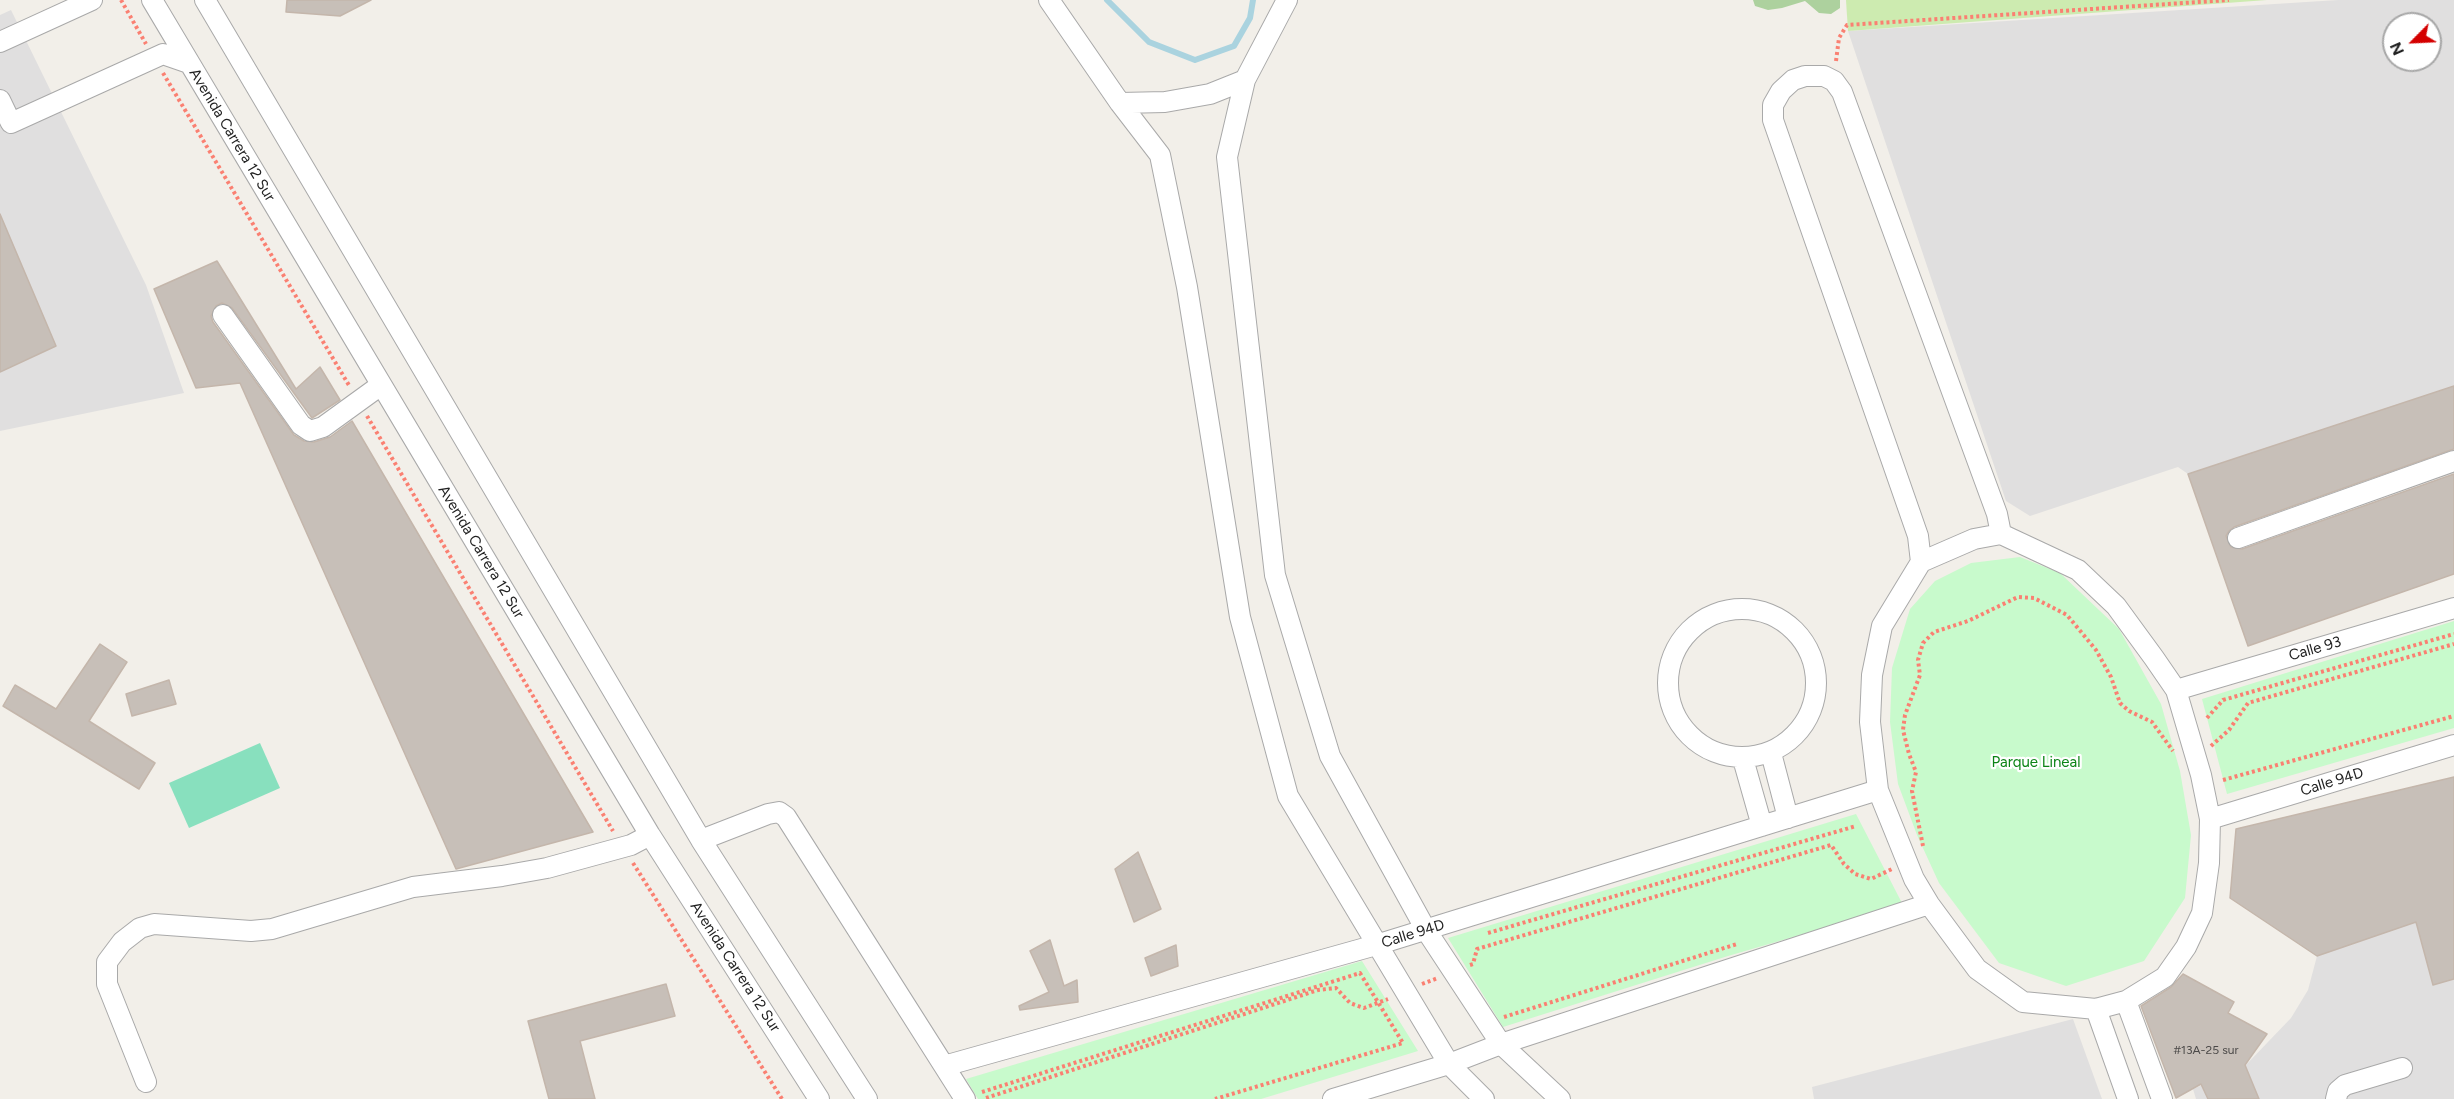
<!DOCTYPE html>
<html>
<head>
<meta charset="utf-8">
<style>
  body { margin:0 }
  #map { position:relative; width:2454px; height:1099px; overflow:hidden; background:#f2efe9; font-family:Figtree,sans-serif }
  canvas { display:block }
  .north { position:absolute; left:2382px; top:12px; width:60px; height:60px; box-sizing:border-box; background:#fff; border:2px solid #a7a7a7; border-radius:50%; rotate:246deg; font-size:16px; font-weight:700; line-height:24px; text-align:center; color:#222 }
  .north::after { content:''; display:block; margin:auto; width:21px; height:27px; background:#d40000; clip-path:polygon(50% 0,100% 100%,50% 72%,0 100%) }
</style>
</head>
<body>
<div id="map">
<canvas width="2454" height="1099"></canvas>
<div class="north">N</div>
</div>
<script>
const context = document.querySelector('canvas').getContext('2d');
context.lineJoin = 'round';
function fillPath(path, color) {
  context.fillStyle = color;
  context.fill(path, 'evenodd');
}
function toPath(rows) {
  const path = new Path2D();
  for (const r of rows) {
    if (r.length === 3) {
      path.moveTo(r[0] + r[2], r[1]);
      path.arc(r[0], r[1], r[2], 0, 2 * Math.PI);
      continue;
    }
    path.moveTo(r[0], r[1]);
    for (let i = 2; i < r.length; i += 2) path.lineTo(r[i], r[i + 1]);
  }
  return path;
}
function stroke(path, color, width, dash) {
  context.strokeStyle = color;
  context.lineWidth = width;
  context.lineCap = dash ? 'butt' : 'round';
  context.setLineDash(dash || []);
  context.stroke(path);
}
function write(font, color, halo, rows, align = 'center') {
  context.font = font + ' Figtree,sans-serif';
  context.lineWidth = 4.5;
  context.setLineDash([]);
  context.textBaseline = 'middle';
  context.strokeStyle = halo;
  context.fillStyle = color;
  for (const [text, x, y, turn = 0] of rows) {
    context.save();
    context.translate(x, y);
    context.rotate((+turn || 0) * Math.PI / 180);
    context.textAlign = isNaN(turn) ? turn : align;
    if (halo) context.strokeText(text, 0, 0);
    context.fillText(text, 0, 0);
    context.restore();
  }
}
const residential = toPath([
  [2338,0,2454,0,2454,386,2188,474,2178,467,2030,516,2006,501,1848,31],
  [2394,24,2430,24,2430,60,2394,60],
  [11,10,146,285,184,393,0,431,0,15],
  [2454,909,2454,1099,2196,1099,2193,1089,2244,1067,2291,1018,2308,990,2317,956],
  [2073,1019,2102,1099,1814,1099,1812,1087]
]);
const grass = toPath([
  [1846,0,2267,0,1848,31]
]);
const forest = toPath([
  [1753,0,1840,0,1840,8,1831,14,1819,13,1805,1,1782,8,1768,10,1755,6]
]);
const park = toPath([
  [2020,557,2060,573,2119,629,2161,704,2180,771,2191,835,2185,898,2144,961,2066,986,1999,963,1939,883,1917,835,1898,784,1890,722,1892,668,1910,609,1935,581,1971,563],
  [2454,621,2454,728,2227,794,2202,699],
  [1856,814,1903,905,1728,956,1503,1027,1448,938],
  [1362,961,1418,1051,1261,1099,978,1099,966,1079]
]);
const pitch = toPath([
  [260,743,280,788,189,828,169,783]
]);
const stream = toPath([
  [1107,0,1149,42,1195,60,1234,46,1250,18,1253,0]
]);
const building = toPath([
  [287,0,371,0,340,16,286,12,287,0],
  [0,214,56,346,0,372,0,214],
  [217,261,296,389,320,367,340,400,312,418,232,308,222,303,216,306,211,316,213,322,294,435,304,441,314,442,330,437,352,421,593,832,456,869,240,383,196,388,154,289,217,261],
  [2454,386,2454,449,2234,527,2229,531,2226,536,2231,547,2242,549,2454,474,2454,574,2248,646,2188,474,2454,386],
  [100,644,127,662,89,721,155,763,139,789,3,706,15,685,56,709,100,644],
  [169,680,176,704,132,716,126,694,169,680],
  [2454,777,2454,979,2433,985,2416,922,2317,956,2230,898,2236,829,2454,777],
  [1138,852,1161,909,1134,922,1115,869,1138,852],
  [1050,940,1064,986,1077,980,1078,1002,1020,1010,1019,1006,1049,992,1030,951,1050,940],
  [1176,945,1178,966,1151,976,1145,958,1176,945],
  [2183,974,2234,1002,2228,1013,2267,1034,2245,1065,2259,1099,2208,1099,2201,1084,2176,1098,2141,1006,2171,987,2183,974],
  [666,984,675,1016,580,1041,595,1099,549,1099,528,1021,666,984]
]);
const path = toPath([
  [121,0,146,44],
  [1836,61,1839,38,1847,25,2229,0],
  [163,73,350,387],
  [367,416,613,831],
  [2207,718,2223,700,2454,634],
  [2211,746,2229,730,2248,703,2454,644],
  [2223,780,2454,716],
  [1923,846,1912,791,1916,772,1909,754,1903,730,1905,715,1920,675,1918,660,1923,643,1934,632,1968,621,2018,597,2034,598,2067,615,2096,650,2111,677,2120,703,2129,711,2152,722,2173,751],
  [633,863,782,1099],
  [1488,933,1856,826],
  [1470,965,1473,964,1477,949,1831,845,1844,864,1855,874,1871,879,1892,869],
  [1422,984,1438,978],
  [1504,1017,1737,944],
  [982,1092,1360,973,1403,1043,1215,1099],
  [986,1098,1318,990,1336,988,1350,1003,1364,1008,1388,999]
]);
const minor = toPath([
  [152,0,650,835,819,1099],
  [205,0,701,840,867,1099],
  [1049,0,1120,103,1160,155,1187,287,1240,617,1288,796,1449,1064,1484,1099],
  [1287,0,1245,80,1227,157,1275,575,1330,756,1426,930,1501,1044,1560,1099],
  [0,42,92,0],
  [0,100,11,123,163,54,189,63],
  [1120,103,1165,102,1210,94,1245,80],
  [223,315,301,425,310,431,323,427,381,385],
  [2001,534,2078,570,2116,606,2154,658,2176,690,2201,775,2210,819,2209,863,2202,913,2186,947,2165,977,2126,1001,2096,1009,2023,1002,1977,969,1929,904,1914,879,1878,790,1870,722,1872,675,1882,626,1921,562,1974,539,2001,534],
  [2238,538,2454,461],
  [1921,562,1918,536,1773,120,1773,105,1781,91,1793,80,1805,76,1824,76,1834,81,1842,92,1997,514,2001,534],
  [1742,683,74],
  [2176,690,2454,608],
  [1771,753,1788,818],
  [1743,759,1762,826],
  [2210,819,2454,745],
  [701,840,768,814,779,812,786,817,965,1099],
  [2126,1001,2162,1099],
  [2096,1009,2128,1099],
  [944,1066,1376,945,1878,790],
  [146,1082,107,984,107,962,122,942,140,928,154,924,251,931,272,929,413,887,502,876,547,868,631,845,650,835],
  [1333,1099,1449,1064,1501,1044,1929,904],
  [2336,1099,2338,1091,2345,1085,2402,1068]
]);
const numberNames = [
  ["#13A-25 sur",2206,1050]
];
const streetNames = [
  ["Avenida Carrera 12 Sur",232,135,59],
  ["Avenida Carrera 12 Sur",481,552,59],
  ["Calle 93",2315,649,-16],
  ["Calle 94D",2332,782,-17],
  ["Calle 94D",1413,934,-17],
  ["Avenida Carrera 12 Sur",735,967,57]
];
const parkNames = [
  ["Parque Lineal",2036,763]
];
fillPath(residential, '#e0dfdf');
fillPath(grass, '#cdebb0');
fillPath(forest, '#add19e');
fillPath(park, '#c8facc');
fillPath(pitch, '#88e0be');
stroke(stream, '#aad3df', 6);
fillPath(building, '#c7bfb8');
stroke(building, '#c4b6ab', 1.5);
stroke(minor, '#a9a9a9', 22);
stroke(path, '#fa8072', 4, [3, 3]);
stroke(minor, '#fff', 20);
write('12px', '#4b4948', null, numberNames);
write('15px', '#222', '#fff', streetNames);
write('15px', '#0c8416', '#fff', parkNames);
</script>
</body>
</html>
